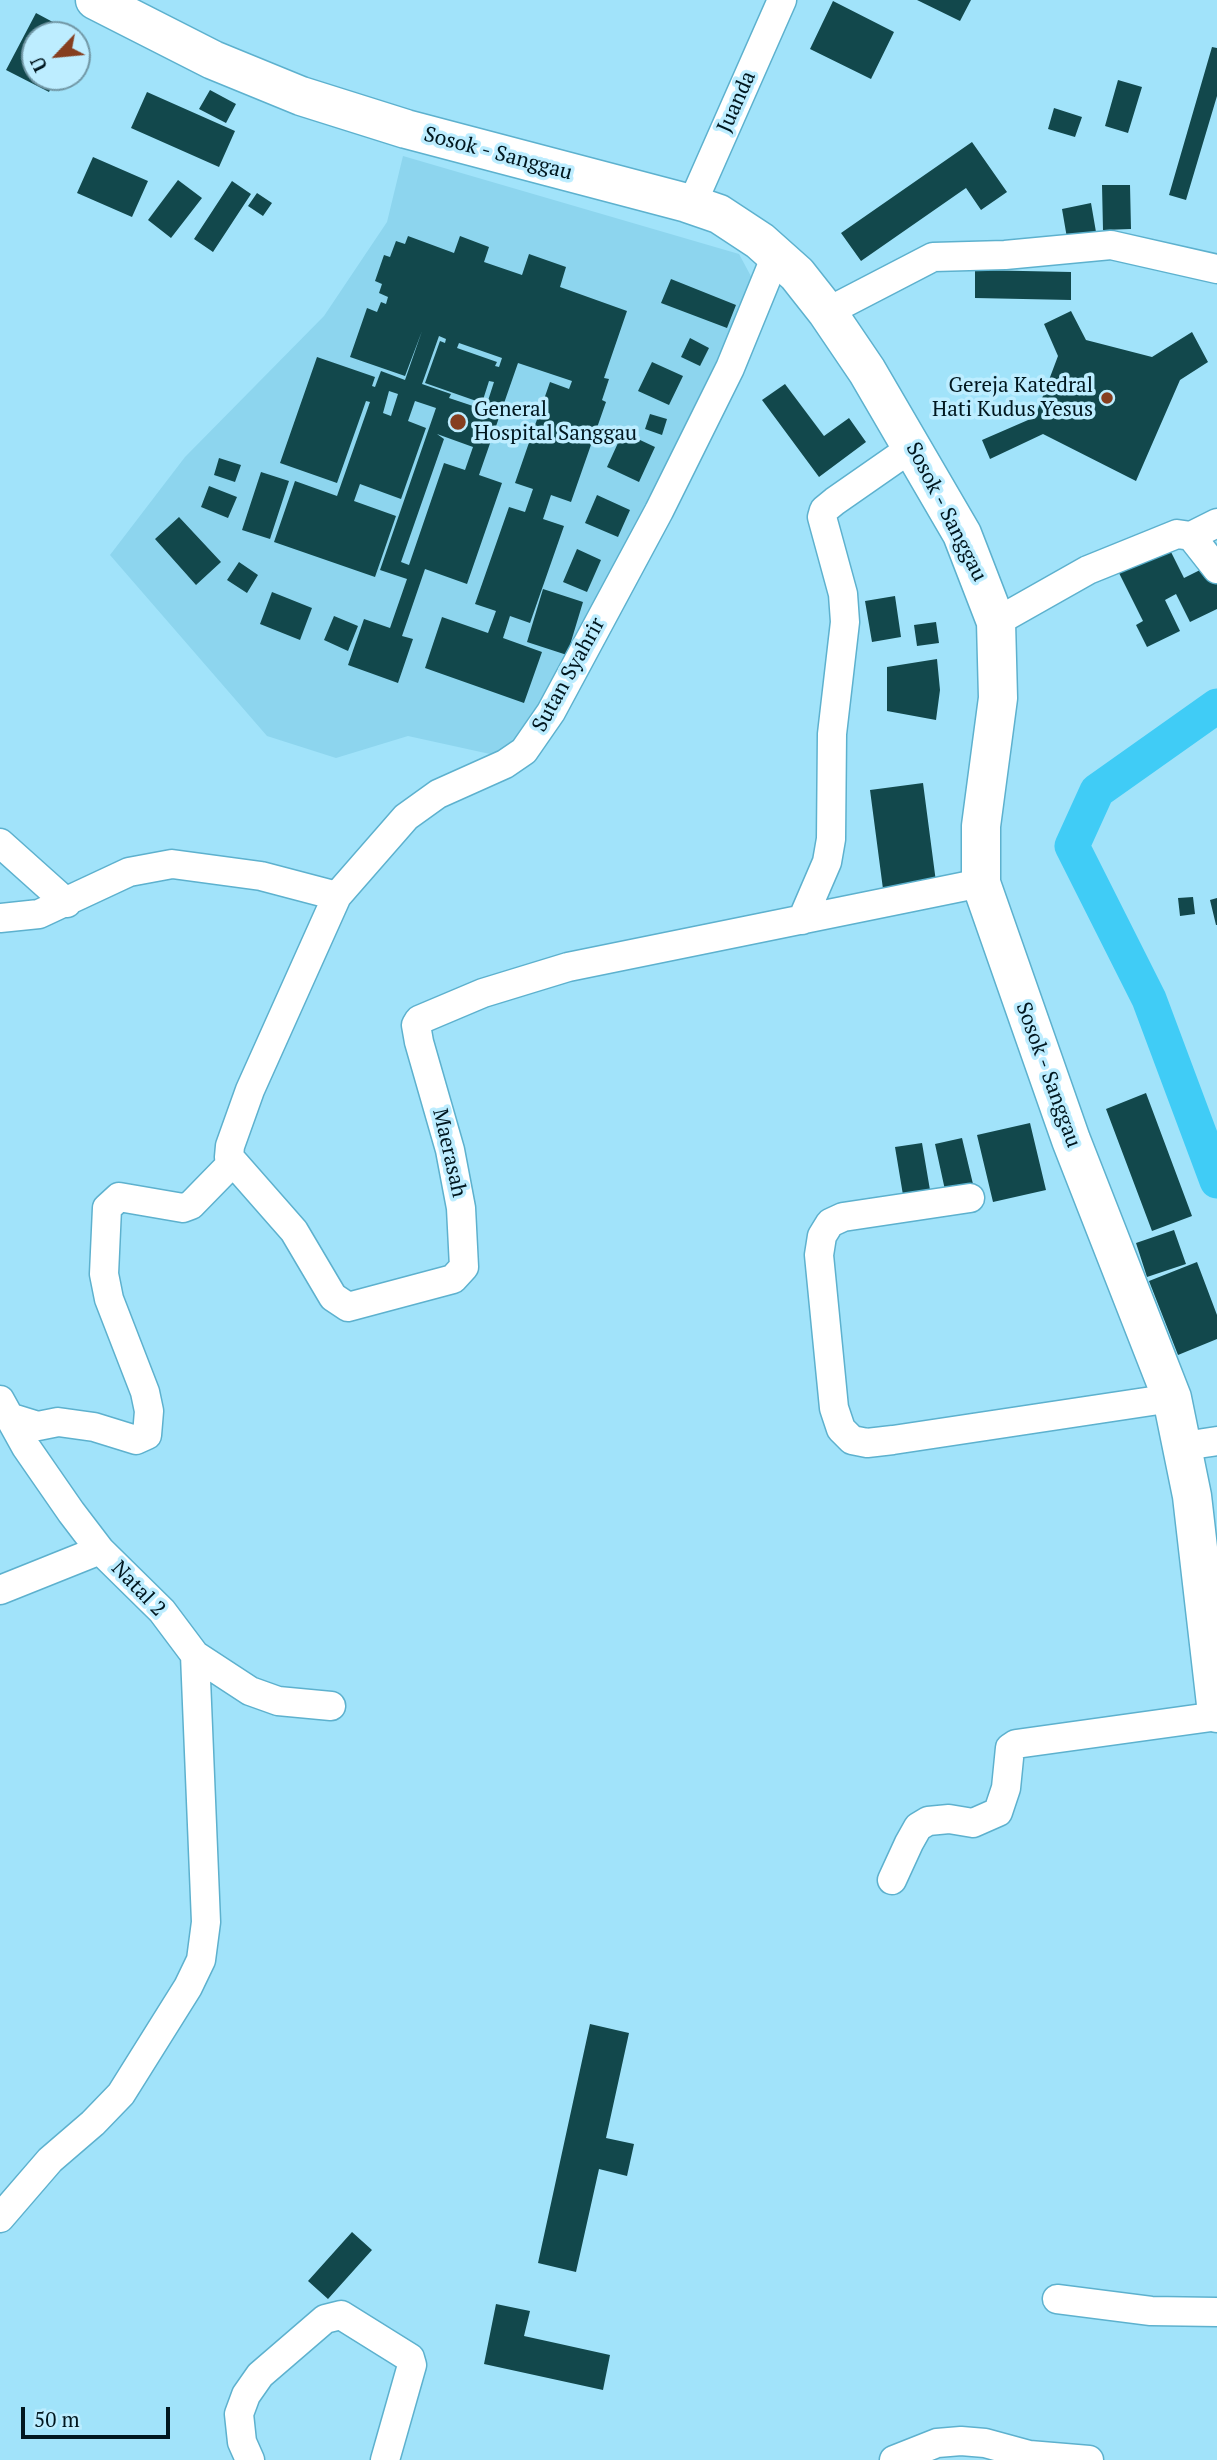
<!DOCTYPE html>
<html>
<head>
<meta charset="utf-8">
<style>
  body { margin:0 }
  #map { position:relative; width:1217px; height:2460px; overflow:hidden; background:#a1e3fa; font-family:"PT Serif",serif }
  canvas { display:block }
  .north { position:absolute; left:21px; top:21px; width:70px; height:70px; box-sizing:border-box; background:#bdedff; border:2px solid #7197a5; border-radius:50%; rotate:244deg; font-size:19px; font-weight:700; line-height:28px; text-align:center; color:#00171f }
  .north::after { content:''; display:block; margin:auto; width:24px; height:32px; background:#863e1f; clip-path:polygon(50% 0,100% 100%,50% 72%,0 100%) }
  .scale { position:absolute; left:21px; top:2407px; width:149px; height:32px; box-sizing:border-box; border:4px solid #00171f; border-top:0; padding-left:9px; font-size:21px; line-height:24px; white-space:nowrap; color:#00171f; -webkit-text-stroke:5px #bdedff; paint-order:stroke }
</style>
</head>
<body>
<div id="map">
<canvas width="1217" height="2460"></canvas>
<div class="north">U</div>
<div class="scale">50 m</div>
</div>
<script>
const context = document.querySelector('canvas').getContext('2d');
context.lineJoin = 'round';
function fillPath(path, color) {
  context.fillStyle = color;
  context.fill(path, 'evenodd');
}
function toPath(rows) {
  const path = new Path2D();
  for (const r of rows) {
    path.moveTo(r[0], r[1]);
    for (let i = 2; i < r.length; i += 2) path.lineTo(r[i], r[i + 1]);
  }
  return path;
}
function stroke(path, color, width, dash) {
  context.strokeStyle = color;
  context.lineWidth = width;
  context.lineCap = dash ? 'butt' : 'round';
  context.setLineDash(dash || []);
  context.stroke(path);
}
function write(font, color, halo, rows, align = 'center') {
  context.font = font + ' "PT Serif",serif';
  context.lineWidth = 7;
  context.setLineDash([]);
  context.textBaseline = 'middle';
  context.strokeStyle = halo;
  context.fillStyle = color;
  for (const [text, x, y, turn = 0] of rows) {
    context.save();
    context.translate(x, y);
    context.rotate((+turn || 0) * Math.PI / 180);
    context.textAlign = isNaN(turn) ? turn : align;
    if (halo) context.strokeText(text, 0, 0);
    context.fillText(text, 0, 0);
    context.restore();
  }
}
const built = toPath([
  [403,156,739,254,753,280,716,386,542,710,499,756,408,736,336,758,267,736,110,555,185,457,324,316,387,222]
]);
const river = toPath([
  [1217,706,1097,791,1072,846,1149,999,1217,1181]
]);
const building = toPath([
  [917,0,971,0,960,21],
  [833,1,894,32,871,79,810,49],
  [36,13,77,35,35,35,35,77,56,77,49,92,6,70],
  [1212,47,1217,48,1217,96,1186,200,1169,195],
  [1118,80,1142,87,1128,133,1105,126],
  [210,90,236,104,226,123,199,109],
  [147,92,235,131,219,167,131,128],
  [1054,108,1082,117,1075,137,1048,129],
  [972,142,1007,192,981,210,966,188,861,261,841,233],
  [93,157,148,181,132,217,77,193],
  [178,180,202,198,171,238,148,220],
  [232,181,251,194,213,252,194,239],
  [1102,185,1130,185,1131,229,1103,230],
  [257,193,272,203,263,216,248,206],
  [1091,203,1096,232,1067,238,1062,209],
  [408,236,454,253,460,236,489,247,484,262,522,275,529,254,566,267,560,287,627,311,604,378,609,379,602,400,606,402,571,502,551,495,543,519,564,526,530,623,510,616,503,638,542,652,524,703,425,668,442,617,488,633,496,611,475,604,509,507,525,512,533,489,515,483,550,382,569,389,572,381,518,363,479,475,502,483,467,584,425,569,402,636,413,639,398,683,348,665,364,619,390,628,407,579,380,570,436,408,415,401,408,421,426,428,401,499,360,484,354,501,396,516,375,577,274,542,295,481,337,496,370,402,366,401,337,483,280,463,317,357,375,377,372,386,375,387,381,371,405,380,422,331,405,376,350,357,367,308,377,312,381,302,386,304,388,297,379,293,382,284,375,281,384,255,390,257,396,241,405,244],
  [439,336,446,339,445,343,440,341,425,383,482,403,489,381,494,382,485,410,449,398,451,394,422,384],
  [459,343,502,358,499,367,495,366,497,362,457,348],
  [389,391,398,394,391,416,383,413],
  [437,434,473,447,465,470,444,463,409,565,401,562,444,439],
  [975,270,1071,272,1071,300,975,298],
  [671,279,736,305,727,328,661,303],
  [1071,311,1086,340,1152,357,1192,332,1208,362,1180,380,1136,481,1043,434,990,459,982,440,1035,417,1058,356,1044,324],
  [690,338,709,348,700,366,681,357],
  [652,362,683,376,669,405,638,391],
  [785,384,824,436,849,418,866,442,819,477,762,400],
  [650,414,667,419,662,435,645,429],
  [623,432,655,447,639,482,607,467],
  [219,458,241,465,235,482,214,475],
  [261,472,289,481,270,539,242,530],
  [209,486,237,497,228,518,201,507],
  [597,495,630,510,618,537,585,523],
  [179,517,221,562,196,585,155,539],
  [1168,546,1184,578,1208,566,1217,584,1217,609,1190,622,1176,594,1165,600,1180,631,1147,647,1136,625,1143,621,1118,571],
  [577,549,601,560,587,592,563,582],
  [239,562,258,575,247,593,227,580],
  [543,589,583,602,567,655,527,642],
  [272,592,312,608,300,640,260,624],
  [895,596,901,637,872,642,865,601],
  [334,616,358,626,348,651,324,640],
  [936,622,939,643,917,646,914,625],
  [937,659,940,690,936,720,887,711,887,667],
  [923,783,936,882,883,889,870,790],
  [1193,897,1195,914,1180,916,1178,898],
  [1217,898,1217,925,1216,925,1210,900],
  [1146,1093,1192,1216,1152,1231,1106,1109],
  [1030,1123,1046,1190,993,1202,977,1135],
  [962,1138,973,1184,945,1190,935,1144],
  [922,1143,930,1190,903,1195,895,1147],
  [1174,1230,1186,1264,1147,1277,1136,1243],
  [1197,1262,1217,1315,1217,1339,1178,1355,1149,1281],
  [590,2024,629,2033,606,2138,634,2144,627,2176,599,2169,576,2272,538,2263],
  [352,2232,372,2250,328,2299,308,2281],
  [496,2304,530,2311,524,2336,610,2355,603,2390,484,2364]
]);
const minor = toPath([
  [692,204,782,0],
  [827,312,933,257,1005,255,1111,245,1217,269],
  [1191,536,1217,523],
  [996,622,1088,570,1177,534,1191,536,1217,569],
  [0,843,67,903],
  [337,896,250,1090,230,1146,229,1157,294,1231,333,1297,348,1307,453,1279,464,1267,461,1208,450,1150,419,1042,416,1025,419,1020,483,993,568,967,981,883],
  [0,918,39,914,129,872,172,864,261,876,337,896,406,817,438,794,505,764,524,751,551,712,659,511,730,368,777,253],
  [802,920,827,862,831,839,832,734,845,622,843,594,822,517,824,510,835,501,914,446],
  [970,1198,843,1217,830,1223,822,1236,819,1255,834,1408,841,1429,852,1440,867,1443,893,1440,1172,1398],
  [0,1400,26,1447,71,1512,100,1550,162,1611,195,1655,250,1691,278,1701,331,1706],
  [9,1417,38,1426,58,1422,94,1427,136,1440,147,1435,149,1411,145,1392,109,1299,104,1274,107,1208,119,1197,183,1208,191,1205,232,1163],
  [1184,1446,1217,1441],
  [0,1590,100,1550],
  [892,1880,909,1843,918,1827,928,1821,949,1819,973,1823,998,1812,1006,1788,1010,1748,1016,1744,1217,1716],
  [0,2218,50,2160,93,2123,121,2094,188,1987,201,1960,206,1922,195,1655],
  [1057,2299,1151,2311,1217,2312],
  [250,2460,242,2442,239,2414,246,2395,260,2375,325,2319,341,2315,410,2358,412,2365,385,2460],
  [894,2460,937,2443,961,2441,985,2443,1029,2455,1089,2460]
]);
const highway = toPath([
  [95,0,213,60,301,96,406,129,687,203,719,214,760,241,797,274,827,312,867,371,962,534,996,622,998,698,981,826,981,883,1071,1140,1172,1398,1192,1496,1217,1713]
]);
const markers = [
  [1107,398,7,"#863e1f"],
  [458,422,9,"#863e1f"]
];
const streetNames = [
  ["Juanda",737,102,-66],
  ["Sosok - Sanggau",498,154,15],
  ["Sosok - Sanggau",946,512,63],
  ["Sutan Syahrir",569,675,-61],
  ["Sosok - Sanggau",1048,1075,70],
  ["Maerasah",449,1153,77],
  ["Natal 2",138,1589,46]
];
const poiNames = [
  ["Gereja Katedral",1093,386],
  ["Hati Kudus Yesus",1093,410],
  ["General",474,410,"left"],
  ["Hospital Sanggau",474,434,"left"]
];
fillPath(built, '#8dd5ee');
stroke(river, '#40ccf6', 35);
fillPath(building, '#12484c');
stroke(minor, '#5db1ce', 31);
stroke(highway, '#5db1ce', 41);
stroke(minor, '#fff', 28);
stroke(highway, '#fff', 38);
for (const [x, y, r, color] of markers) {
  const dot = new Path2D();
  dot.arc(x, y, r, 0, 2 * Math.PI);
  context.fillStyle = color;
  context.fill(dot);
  stroke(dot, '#bdedff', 2.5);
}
write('21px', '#00171f', '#bdedff', streetNames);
write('21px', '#00171f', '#bdedff', poiNames, 'right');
</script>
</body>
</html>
